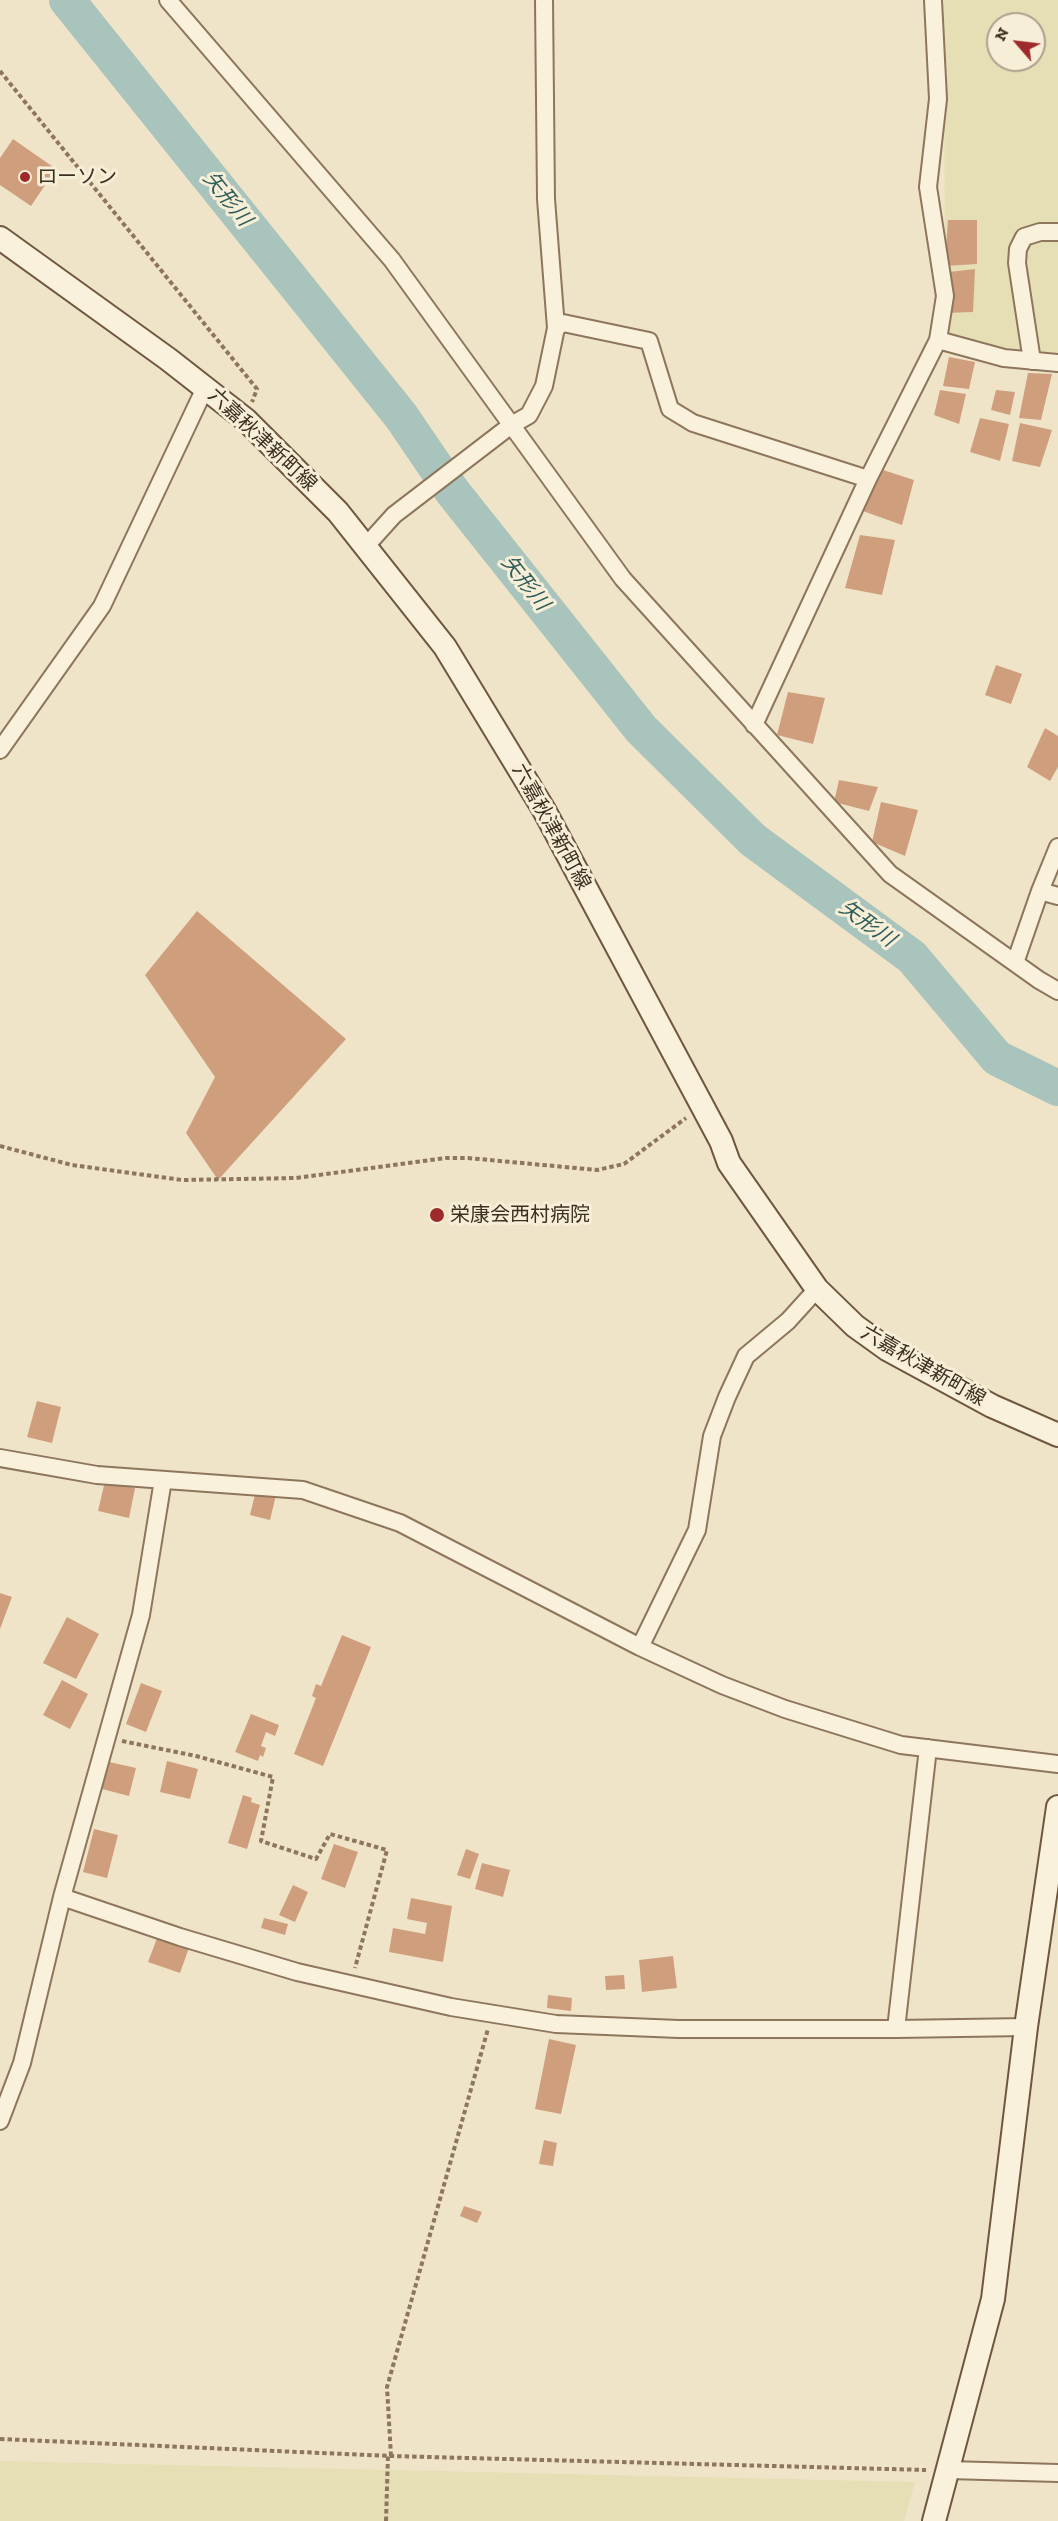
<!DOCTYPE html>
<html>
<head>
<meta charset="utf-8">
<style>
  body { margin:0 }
  #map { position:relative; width:1058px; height:2521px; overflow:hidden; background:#f0e4c8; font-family:"Zilla Slab",serif }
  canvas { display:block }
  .north { position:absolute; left:986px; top:12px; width:60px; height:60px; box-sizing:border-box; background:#f7eed8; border:2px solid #ada18e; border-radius:50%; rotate:298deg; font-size:16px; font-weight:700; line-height:24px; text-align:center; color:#3d2e20 }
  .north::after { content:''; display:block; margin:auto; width:21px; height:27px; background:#9e2a2b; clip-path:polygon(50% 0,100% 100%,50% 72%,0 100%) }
</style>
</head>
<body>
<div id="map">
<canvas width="1058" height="2521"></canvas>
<div class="north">N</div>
</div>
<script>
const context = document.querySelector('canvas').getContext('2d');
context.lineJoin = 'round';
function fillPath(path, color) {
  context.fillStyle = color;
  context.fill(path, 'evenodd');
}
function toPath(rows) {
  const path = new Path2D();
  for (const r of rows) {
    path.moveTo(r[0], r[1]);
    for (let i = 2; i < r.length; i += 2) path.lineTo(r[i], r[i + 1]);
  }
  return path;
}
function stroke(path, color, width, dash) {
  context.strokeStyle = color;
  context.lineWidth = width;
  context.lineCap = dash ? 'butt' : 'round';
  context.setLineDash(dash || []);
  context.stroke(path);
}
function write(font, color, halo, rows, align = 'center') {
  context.font = font + ' "Zilla Slab","Noto Sans JP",serif';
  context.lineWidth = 6;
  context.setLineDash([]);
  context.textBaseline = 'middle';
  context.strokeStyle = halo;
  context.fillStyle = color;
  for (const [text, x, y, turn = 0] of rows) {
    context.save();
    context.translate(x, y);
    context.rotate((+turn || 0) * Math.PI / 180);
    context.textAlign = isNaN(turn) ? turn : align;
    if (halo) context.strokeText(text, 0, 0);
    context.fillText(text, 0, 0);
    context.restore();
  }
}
const farmland = toPath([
  [944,0,1058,0,1058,354,945,340],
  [998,24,1034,24,1034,60,998,60],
  [0,2461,915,2482,904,2521,0,2521]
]);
const river = toPath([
  [67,0,401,416,452,491,641,729,753,840,912,957,997,1058,1058,1088]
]);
const building = toPath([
  [13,139,56,169,31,206,0,185,0,158],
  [948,220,977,220,977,264,945,266],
  [975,269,973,312,945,313,949,272],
  [949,357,975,362,969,389,943,386],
  [1028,373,1052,374,1041,420,1019,418],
  [940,390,966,394,959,424,934,415],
  [996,390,1015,392,1010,415,991,410],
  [980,418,1009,424,1000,461,970,452],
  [1020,423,1052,430,1040,467,1012,461],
  [874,467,914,480,902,525,860,510],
  [860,535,895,540,882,595,845,588],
  [996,665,1022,674,1011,704,985,695],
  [788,692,825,698,813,744,777,735],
  [1045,728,1058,736,1058,767,1050,781,1027,767],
  [839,780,878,787,869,811,834,802],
  [881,802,918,810,905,856,872,842],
  [197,911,346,1039,218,1180,186,1133,215,1077,145,975],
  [37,1401,61,1407,52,1443,27,1437],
  [105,1481,135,1488,129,1518,98,1511],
  [256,1490,276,1495,270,1520,250,1515],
  [0,1593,12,1597,0,1629],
  [67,1617,99,1634,76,1679,43,1663],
  [342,1635,371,1647,323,1766,294,1754,316,1698,312,1696,316,1684,321,1686],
  [62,1680,88,1694,70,1729,43,1715],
  [141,1683,162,1691,146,1732,126,1724],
  [251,1714,279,1725,275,1736,266,1732,261,1746,266,1748,263,1757,260,1755,258,1761,235,1752],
  [167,1761,198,1769,190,1799,160,1792],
  [109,1762,136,1768,129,1796,102,1789],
  [243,1795,252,1798,251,1802,260,1805,247,1849,228,1843],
  [94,1829,118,1835,107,1878,83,1872],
  [334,1844,358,1852,345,1888,321,1879],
  [466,1849,479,1854,470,1879,457,1875],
  [482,1863,510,1870,503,1897,475,1889],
  [293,1885,308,1892,295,1922,279,1915],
  [411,1898,452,1906,443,1962,389,1952,393,1928,425,1934,427,1923,407,1919],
  [264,1918,288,1924,285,1935,261,1928],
  [159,1933,190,1945,180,1973,148,1962],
  [673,1956,677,1988,642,1992,639,1960],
  [624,1975,625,1989,606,1990,605,1976],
  [548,1995,572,1998,571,2011,547,2008],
  [549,2039,576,2045,561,2114,535,2109],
  [544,2140,557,2143,553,2166,539,2164],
  [464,2206,482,2212,477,2223,460,2216]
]);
const path = toPath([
  [0,71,257,389,252,402],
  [0,1146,72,1165,182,1180,296,1178,446,1158,468,1158,597,1170,624,1164,686,1118],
  [122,1741,196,1756,273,1777,261,1841,316,1859,330,1834,387,1850,355,1968],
  [0,2439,391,2456,926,2470],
  [391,2456,387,2387,488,2029],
  [386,2521,388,2455]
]);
const street = toPath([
  [168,0,392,260,623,579,890,874,1039,980,1058,991],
  [556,328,563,323,649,341,670,409,693,423,868,479],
  [938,340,1004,358,1058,363],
  [1032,361,1017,263,1018,249,1024,237,1040,232,1058,232],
  [366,546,394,515,510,426,529,415,544,386,556,328,546,199,544,0],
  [754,725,868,479,938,340,945,296,928,187,938,99,933,0],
  [0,750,102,606,205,388],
  [1040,891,1058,896],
  [1015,963,1040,891,1058,847],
  [0,1458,97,1475,303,1490,400,1523,640,1647,722,1685,785,1709,901,1745,1058,1764],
  [640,1647,697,1530,712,1436,727,1397,746,1356,788,1321,817,1289],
  [62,1897,180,1937,297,1972,451,2007,556,2024,679,2029,896,2029,1026,2027],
  [896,2029,928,1748],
  [0,2121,22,2063,62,1897,141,1615,163,1480],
  [948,2470,1058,2473]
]);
const secondary = toPath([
  [0,238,168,359,246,420,338,512,445,647,544,810,721,1141,729,1163,817,1289,855,1326,887,1349,992,1406,1058,1435],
  [934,2521,993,2299,1026,2027,1058,1807]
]);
const markers = [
  [25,177,6,"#9e2a2b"],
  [437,1215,8,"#9e2a2b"]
];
const poiNames = [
  ["ローソン",37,177],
  ["栄康会西村病院",450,1215]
];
const streetNames = [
  ["六嘉秋津新町線",262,440,43],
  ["六嘉秋津新町線",551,827,61],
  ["六嘉秋津新町線",923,1366,30]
];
const waterNames = [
  ["矢形川",227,199,51],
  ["矢形川",525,583,52],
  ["矢形川",867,924,36]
];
fillPath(farmland, '#e6deb5');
stroke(river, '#a9c4bc', 36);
fillPath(building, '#cf9f7d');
stroke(street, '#8d765c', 20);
stroke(secondary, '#6f573f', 26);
stroke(path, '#8d765c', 4, [4.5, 3]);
stroke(street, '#faf1dc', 16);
stroke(secondary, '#faf1dc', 22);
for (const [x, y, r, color] of markers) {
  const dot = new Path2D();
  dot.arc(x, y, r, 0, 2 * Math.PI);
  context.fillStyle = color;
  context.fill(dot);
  stroke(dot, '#f7eed8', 2);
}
write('20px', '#3d2e20', '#f7eed8', poiNames, 'left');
write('20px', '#3d2e20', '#f7eed8', streetNames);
write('italic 21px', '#2f5d5a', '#f7eed8', waterNames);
</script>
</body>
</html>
